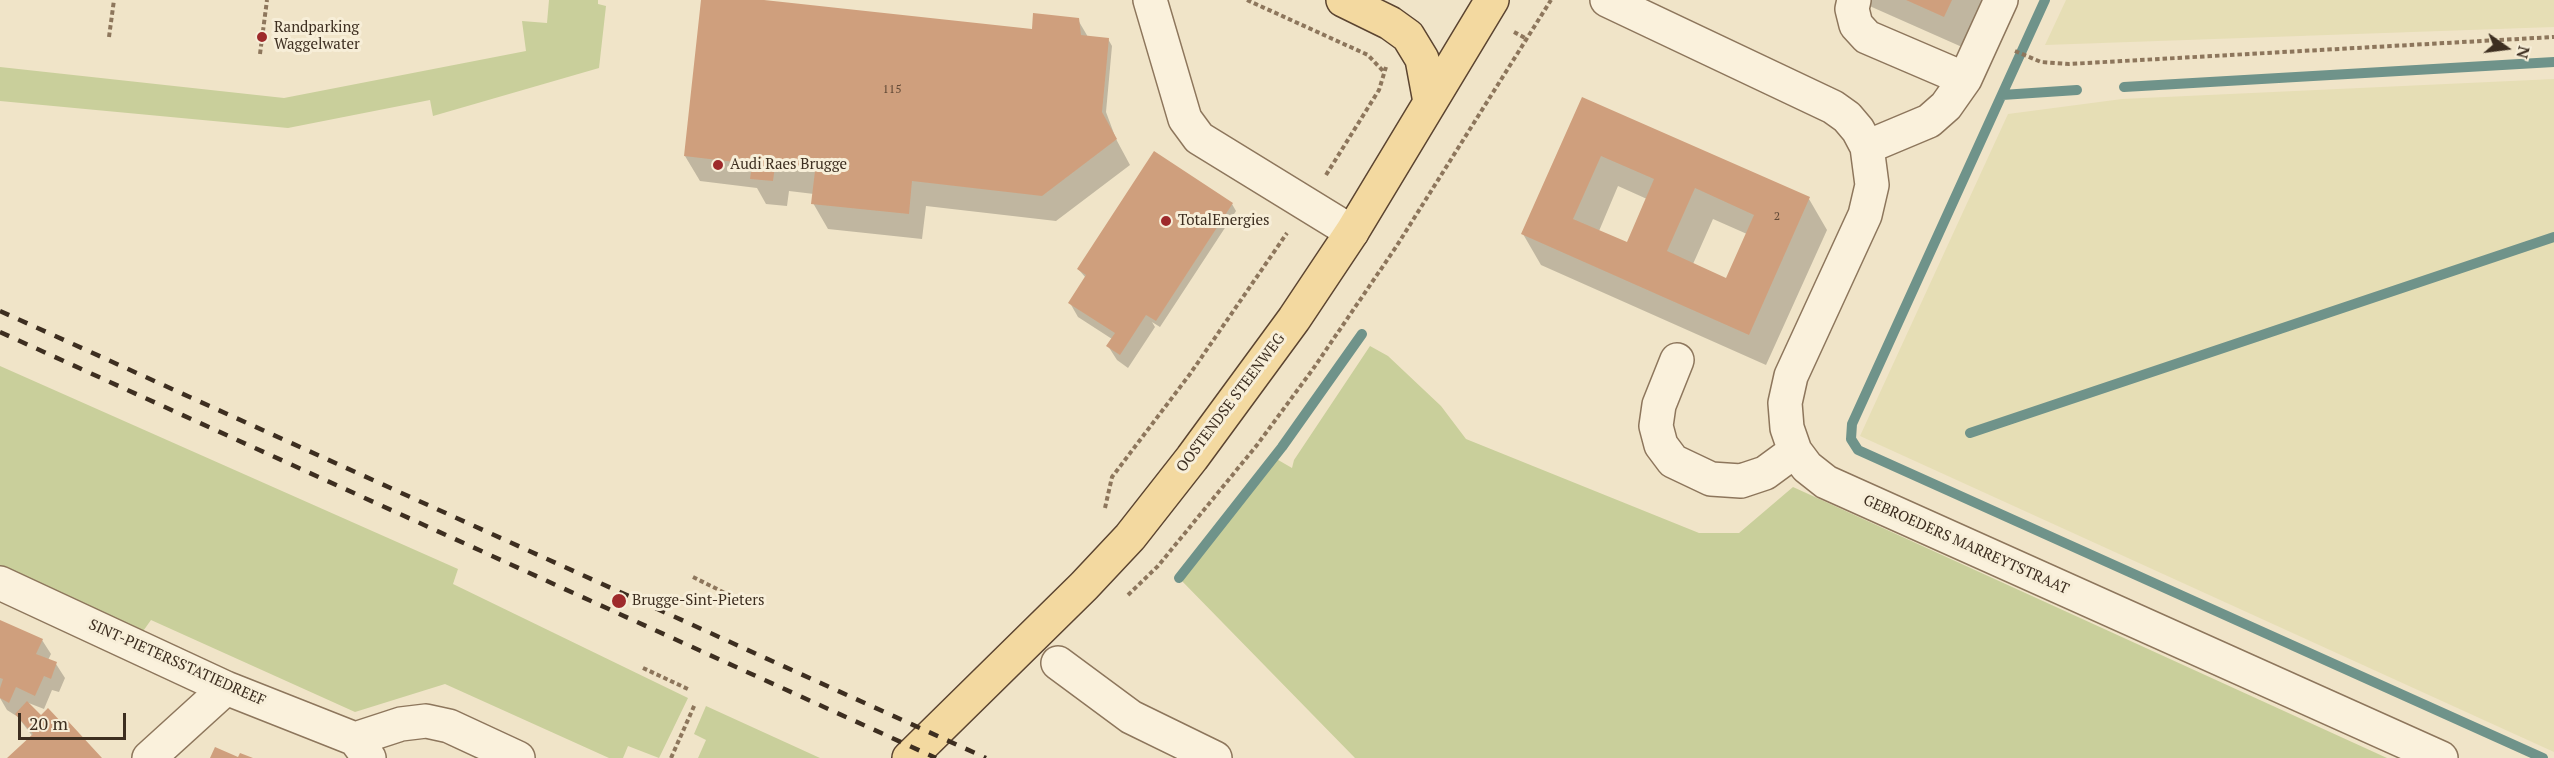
<!DOCTYPE html>
<html>
<head>
<meta charset="utf-8">
<style>
  body { margin:0 }
  #map { position:relative; width:2554px; height:758px; overflow:hidden; background:#f0e4c8; font-family:"PT Serif",serif }
  canvas { display:block }
  .north { position:absolute; left:2476px; top:18px; width:60px; height:60px; -webkit-text-stroke:4px #f7eed8; paint-order:stroke; rotate:104deg; font-size:16px; font-weight:700; line-height:24px; text-align:center; color:#3d2e20 }
  .north::after { content:''; display:block; margin:auto; width:21px; height:27px; background:#3d2e20; clip-path:polygon(50% 0,100% 100%,50% 72%,0 100%) }
  .scale { position:absolute; left:18px; top:713px; width:108px; height:27px; box-sizing:border-box; border:3px solid #3d2e20; border-top:0; padding-left:8px; font-size:18px; line-height:21px; white-space:nowrap; color:#3d2e20; -webkit-text-stroke:4px #f7eed8; paint-order:stroke }
</style>
</head>
<body>
<div id="map">
<canvas width="2554" height="758"></canvas>
<div class="north">N</div>
<div class="scale">20 m</div>
</div>
<script>
const context = document.querySelector('canvas').getContext('2d');
context.lineJoin = 'round';
function fillPath(path, color) {
  context.fillStyle = color;
  context.fill(path, 'evenodd');
}
function toPath(rows) {
  const path = new Path2D();
  for (const r of rows) {
    path.moveTo(r[0], r[1]);
    for (let i = 2; i < r.length; i += 2) path.lineTo(r[i], r[i + 1]);
  }
  return path;
}
function stroke(path, color, width, dash) {
  context.strokeStyle = color;
  context.lineWidth = width;
  context.lineCap = dash ? 'butt' : 'round';
  context.setLineDash(dash || []);
  context.stroke(path);
}
function write(font, color, halo, rows, align = 'center') {
  context.font = font + ' "PT Serif",serif';
  context.lineWidth = 6;
  context.setLineDash([]);
  context.textBaseline = 'middle';
  context.strokeStyle = halo;
  context.fillStyle = color;
  for (const [text, x, y, turn = 0] of rows) {
    context.save();
    context.translate(x, y);
    context.rotate((+turn || 0) * Math.PI / 180);
    context.textAlign = isNaN(turn) ? turn : align;
    if (halo) context.strokeText(text, 0, 0);
    context.fillText(text, 0, 0);
    context.restore();
  }
}
const farmland = toPath([
  [2066,0,2554,0,2554,27,2045,45],
  [2554,79,2554,752,1860,436,2008,114,2122,99]
]);
const green = toPath([
  [549,0,598,0,598,4,606,6,599,68,433,116,430,100,288,128,0,101,0,67,284,98,526,51,522,21,547,23],
  [1370,346,1388,356,1441,406,1466,439,1699,533,1739,533,1793,487,2387,758,1355,758,1179,578,1273,457,1292,468,1294,460],
  [0,366,458,569,453,584,688,698,659,758,628,746,623,758,609,758,445,684,355,712,151,620,141,634,0,568],
  [706,706,820,758,698,758,706,740,694,734]
]);
const shadow = toPath([
  [703,0,750,0,1033,31,1078,20,1088,37,1108,39,1112,46,1106,112,1116,139,1130,165,1056,221,926,206,922,239,828,229,813,203,814,194,789,191,787,206,766,204,757,188,700,181,685,156],
  [1856,0,1984,0,1962,47],
  [1583,98,1809,199,1827,230,1766,365,1541,265,1523,234],
  [1618,186,1647,199,1627,244,1599,231],
  [1713,219,1747,234,1727,280,1693,264],
  [1232,204,1236,211,1160,327,1152,322,1155,327,1128,368,1117,360,1108,346,1112,339,1078,317,1070,303,1086,278,1079,270],
  [0,621,42,640,51,654,48,660,56,664,65,678,59,692,52,690,44,709,26,702,41,717,100,758,11,758,33,737,18,717,7,710,0,698]
]);
const stream = toPath([
  [2045,0,1852,424,1851,439,1858,450,2543,758],
  [2124,87,2554,62],
  [2002,95,2077,90],
  [1970,433,2554,237],
  [1179,578,1282,447,1362,334]
]);
const building = toPath([
  [701,0,764,0,1032,29,1033,13,1079,18,1081,35,1109,38,1102,112,1117,139,1042,196,912,181,909,214,811,204,815,171,775,166,773,181,750,179,752,164,684,156],
  [1906,0,1952,0,1944,17],
  [1582,97,1810,197,1749,335,1521,234],
  [1601,156,1654,179,1627,242,1573,219],
  [1695,188,1754,215,1726,278,1667,251],
  [1154,151,1233,203,1156,321,1146,315,1120,355,1106,346,1115,333,1068,303,1086,275,1077,269],
  [0,620,43,639,36,654,57,662,51,679,44,676,35,696,16,687,9,703,0,698,0,688,3,679,0,678],
  [27,701,41,715,48,708,63,724,67,720,102,758,7,758,33,734,15,714],
  [215,747,238,757,240,753,253,758,210,758]
]);
const path = toPath([
  [1247,0,1368,55,1383,71],
  [1514,32,1527,39],
  [109,37,114,0],
  [2015,51,2041,62,2069,64,2554,37],
  [260,54,267,0],
  [1326,175,1379,90,1386,67],
  [1105,508,1112,477,1190,374,1287,233],
  [693,577,731,596],
  [1128,595,1158,566,1257,445,1313,369,1396,247,1551,0],
  [643,668,690,690],
  [671,758,695,704]
]);
const minor = toPath([
  [1150,0,1185,119,1199,138,1352,232],
  [1607,0,1833,107,1847,117,1858,130,1867,147,1872,185,1865,215,1791,376,1785,403,1787,428,1795,451,1807,467,1826,482,2441,758],
  [1854,0,1852,9,1856,25,1867,37,1965,79],
  [1867,147,1929,121,1946,106,1965,79,2001,0],
  [1677,360,1659,405,1656,426,1661,445,1673,461,1711,479,1741,481,1765,473,1795,451],
  [0,583,226,688,355,739,369,758],
  [1058,663,1131,717,1215,758],
  [355,739,401,724,426,721,449,726,518,758],
  [149,758,226,688]
]);
const major = toPath([
  [1343,0,1390,23,1408,36,1422,59,1430,102],
  [909,758,1084,586,1130,537,1192,458,1294,319,1352,232,1492,0]
]);
const rail = toPath([
  [0,311,986,758],
  [0,332,936,758]
]);
const markers = [
  [262,37,6,"#9e2a2b"],
  [718,165,6,"#9e2a2b"],
  [1166,221,6,"#9e2a2b"],
  [619,601,8,"#9e2a2b"]
];
const numberNames = [
  ["115",892,90],
  ["2",1777,217]
];
const poiNames = [
  ["Randparking",274,28],
  ["Waggelwater",274,45],
  ["Audi Raes Brugge",730,165],
  ["TotalEnergies",1178,221],
  ["Brugge-Sint-Pieters",632,601]
];
const streetNames = [
  ["OOSTENDSE STEENWEG",1231,403,-53],
  ["GEBROEDERS MARREYTSTRAAT",1966,545,24],
  ["SINT-PIETERSSTATIEDREEF",177,663,24]
];
fillPath(farmland, '#e6deb5');
fillPath(green, '#c9cf9b');
fillPath(shadow, '#0003');
stroke(stream, '#6f938a', 10);
fillPath(building, '#cf9f7d');
stroke(minor, '#8d765c', 36);
stroke(major, '#5b4430', 36);
stroke(path, '#8d765c', 4, [4.5, 3]);
stroke(minor, '#faf1dc', 33);
stroke(major, '#f3d9a0', 33);
stroke(rail, '#3d2e20', 4.5, [10, 10]);
for (const [x, y, r, color] of markers) {
  const dot = new Path2D();
  dot.arc(x, y, r, 0, 2 * Math.PI);
  context.fillStyle = color;
  context.fill(dot);
  stroke(dot, '#f7eed8', 2);
}
write('12px', '#624a37', null, numberNames);
write('15px', '#3d2e20', '#f7eed8', poiNames, 'left');
write('15px', '#3d2e20', '#f7eed8', streetNames);
</script>
</body>
</html>
